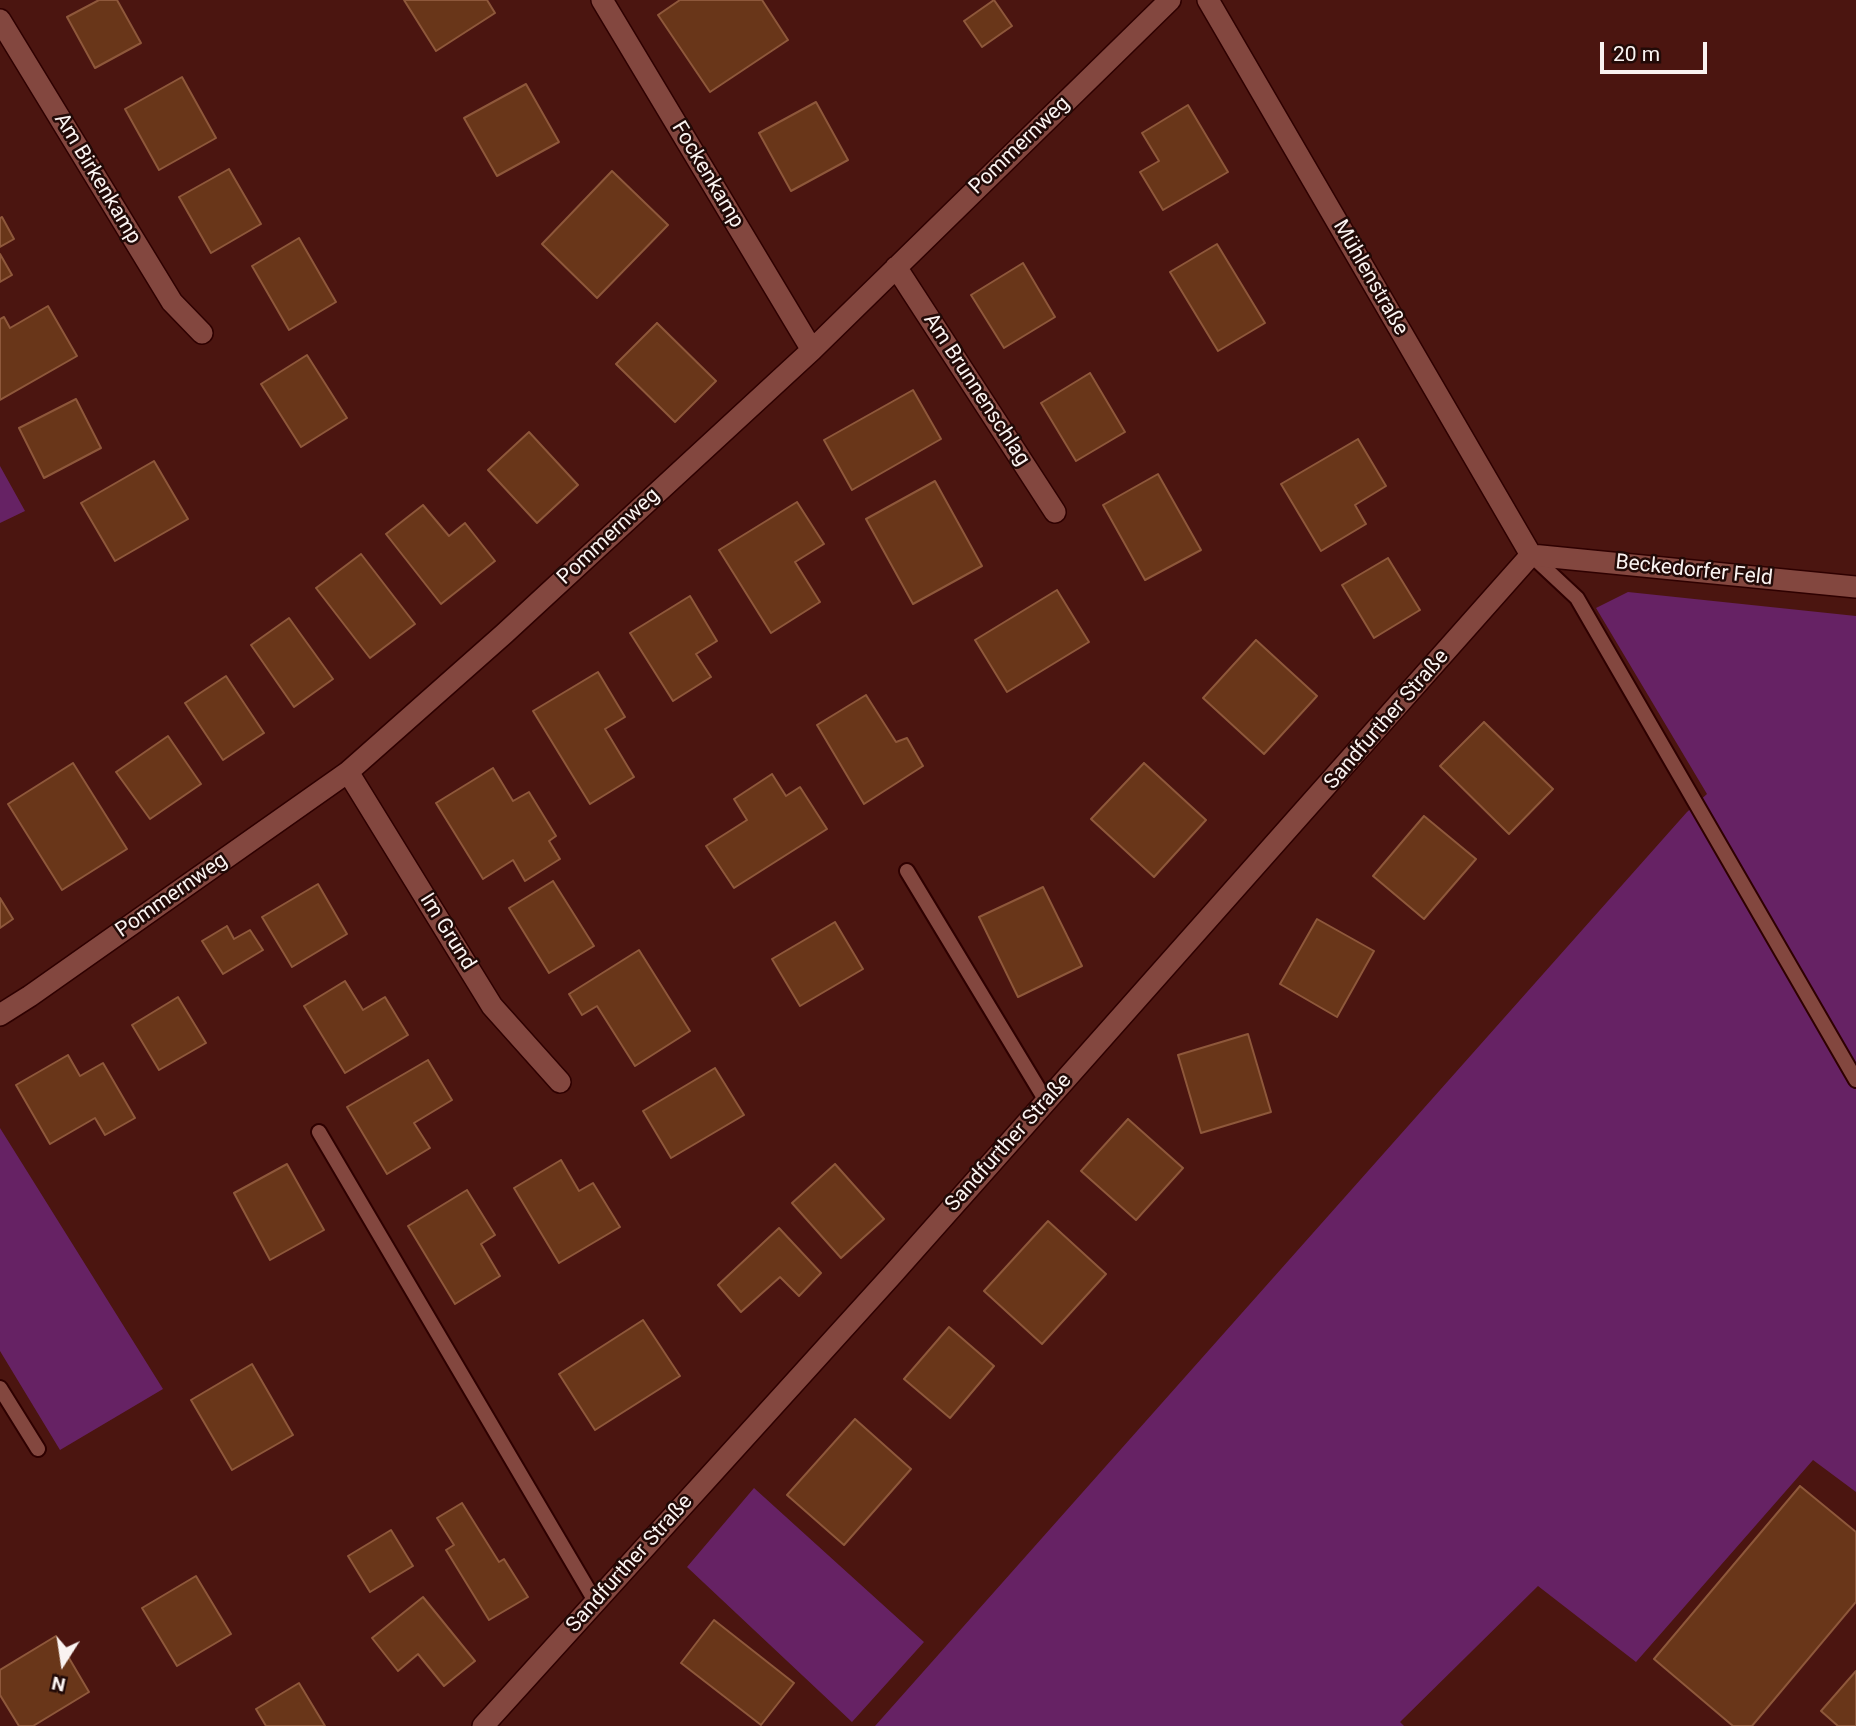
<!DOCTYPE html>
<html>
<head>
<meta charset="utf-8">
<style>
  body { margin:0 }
  #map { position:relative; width:1856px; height:1726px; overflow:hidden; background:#4b1510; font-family:Roboto,sans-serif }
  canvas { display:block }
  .north { position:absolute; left:28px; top:1628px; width:70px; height:70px; -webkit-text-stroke:5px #220a07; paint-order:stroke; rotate:192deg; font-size:19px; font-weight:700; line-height:28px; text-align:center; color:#faf3f1 }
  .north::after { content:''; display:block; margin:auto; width:24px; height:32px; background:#faf3f1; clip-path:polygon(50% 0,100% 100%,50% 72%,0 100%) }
  .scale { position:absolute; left:1600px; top:42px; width:107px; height:32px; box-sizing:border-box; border:4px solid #faf3f1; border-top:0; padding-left:9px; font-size:21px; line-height:24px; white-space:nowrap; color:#faf3f1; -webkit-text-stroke:5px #220a07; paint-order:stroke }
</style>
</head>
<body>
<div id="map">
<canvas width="1856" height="1726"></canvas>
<div class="north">N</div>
<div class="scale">20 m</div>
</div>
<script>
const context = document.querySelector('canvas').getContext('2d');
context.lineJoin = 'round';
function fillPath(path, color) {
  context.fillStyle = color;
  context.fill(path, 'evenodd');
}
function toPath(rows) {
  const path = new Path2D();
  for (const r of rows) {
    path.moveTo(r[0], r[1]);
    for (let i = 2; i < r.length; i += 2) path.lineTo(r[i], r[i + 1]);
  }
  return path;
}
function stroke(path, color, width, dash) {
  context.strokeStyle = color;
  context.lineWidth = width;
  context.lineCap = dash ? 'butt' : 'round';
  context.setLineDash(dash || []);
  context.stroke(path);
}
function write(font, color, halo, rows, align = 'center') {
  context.font = font + ' Roboto,sans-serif';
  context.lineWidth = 5;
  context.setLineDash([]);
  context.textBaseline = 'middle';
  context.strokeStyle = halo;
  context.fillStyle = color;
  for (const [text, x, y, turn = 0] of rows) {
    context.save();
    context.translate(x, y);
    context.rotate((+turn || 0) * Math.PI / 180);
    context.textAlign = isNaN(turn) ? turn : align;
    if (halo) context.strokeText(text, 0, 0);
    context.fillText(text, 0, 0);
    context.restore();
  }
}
const green = toPath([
  [0,466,25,511,0,523],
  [1628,592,1856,616,1856,1492,1813,1460,1636,1662,1538,1586,1400,1722,1404,1726,875,1726,1687,812,1707,794,1596,608],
  [0,1128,163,1389,60,1450,0,1351],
  [754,1488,924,1642,852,1722,687,1567]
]);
const building = toPath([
  [99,0,117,0,141,43,95,68,67,17,99,0],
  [404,0,487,0,495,13,436,51,404,0],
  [680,0,762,0,788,40,710,92,658,15,680,0],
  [994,0,1012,26,982,47,964,21,994,0],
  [182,77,216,138,159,170,125,109,182,77],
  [526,84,559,142,497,176,464,118,526,84],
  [816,102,848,160,791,191,759,133,816,102],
  [1188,105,1228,172,1163,210,1140,172,1159,161,1142,133,1188,105],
  [229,169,261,224,211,253,179,197,229,169],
  [612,171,668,225,597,298,542,244,612,171],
  [2,217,14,239,0,247,0,218,2,217],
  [299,238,336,302,289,330,252,266,299,238],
  [1217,244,1265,323,1218,351,1170,272,1217,244],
  [0,254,12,275,0,282,0,254],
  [1023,263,1055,317,1004,348,971,295,1023,263],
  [48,306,77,356,0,400,0,319,4,317,10,328,48,306],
  [657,323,716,381,675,422,616,364,657,323],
  [307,355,347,418,301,447,261,384,307,355],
  [1090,373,1125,432,1076,461,1041,403,1090,373],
  [913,390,941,439,852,490,824,440,913,390],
  [76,399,101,448,44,478,19,428,76,399],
  [529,432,578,485,537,523,488,470,529,432],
  [1358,439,1386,486,1355,505,1366,524,1321,551,1281,484,1358,439],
  [154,461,188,519,115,561,81,503,154,461],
  [1158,474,1201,550,1145,580,1103,505,1158,474],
  [935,481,982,566,913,604,866,519,935,481],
  [797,502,824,544,795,562,820,602,771,633,719,550,797,502],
  [423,505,449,536,465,523,495,561,441,604,386,534,423,505],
  [361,554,415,624,370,658,316,588,361,554],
  [1388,558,1420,610,1374,638,1342,585,1388,558],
  [1057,590,1089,642,1007,692,975,640,1057,590],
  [690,596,717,641,696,654,711,677,673,701,630,633,690,596],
  [289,618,333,679,294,707,251,645,289,618],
  [1256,640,1317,696,1264,754,1203,698,1256,640],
  [598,672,625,717,605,729,634,777,590,804,533,711,598,672],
  [226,676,264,733,223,760,185,703,226,676],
  [866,695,896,742,907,738,923,766,864,804,817,725,866,695],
  [1484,722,1553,789,1509,834,1440,766,1484,722],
  [168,736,201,784,150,819,116,772,168,736],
  [73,763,127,849,62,890,8,804,73,763],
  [1144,763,1206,820,1154,877,1091,819,1144,763],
  [493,768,513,801,529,792,556,836,549,841,560,859,525,881,513,860,483,879,436,803,493,768],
  [772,774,786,796,800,787,827,829,734,888,706,846,747,820,734,799,772,774],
  [1424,816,1476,859,1424,919,1373,876,1424,816],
  [553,881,594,946,549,973,509,908,553,881],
  [318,884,347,934,292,967,262,917,318,884],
  [1043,887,1082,966,1018,997,979,917,1043,887],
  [0,898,13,919,0,928,0,898],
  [1317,919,1374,951,1337,1017,1280,984,1317,919],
  [835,922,863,969,800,1006,772,959,835,922],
  [227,926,234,939,250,930,263,950,223,974,202,941,227,926],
  [639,950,690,1031,635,1066,597,1006,582,1015,569,994,639,950],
  [345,981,363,1010,385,997,408,1035,345,1073,304,1006,345,981],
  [178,997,206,1043,159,1070,132,1025,178,997],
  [1248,1034,1271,1112,1201,1133,1178,1055,1248,1034],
  [68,1055,80,1076,103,1063,135,1118,105,1135,95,1118,50,1144,16,1085,68,1055],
  [428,1060,452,1100,414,1123,430,1148,387,1174,347,1107,428,1060],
  [715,1068,744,1115,671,1158,643,1111,715,1068],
  [1128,1119,1183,1168,1136,1220,1081,1171,1128,1119],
  [561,1160,579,1191,593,1183,620,1227,559,1263,514,1188,561,1160],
  [287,1164,324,1230,270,1260,234,1193,287,1164],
  [835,1164,884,1219,841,1258,792,1203,835,1164],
  [467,1190,495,1235,481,1244,500,1276,455,1304,408,1226,467,1190],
  [1048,1221,1106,1274,1042,1344,984,1291,1048,1221],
  [779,1228,821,1273,799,1296,780,1277,741,1312,718,1285,779,1228],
  [643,1320,680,1376,595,1430,559,1374,643,1320],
  [949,1327,994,1366,950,1418,904,1379,949,1327],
  [252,1364,293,1435,232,1470,191,1400,252,1364],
  [855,1419,911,1469,844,1545,787,1495,855,1419],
  [1800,1486,1856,1532,1856,1602,1752,1726,1733,1726,1654,1659,1800,1486],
  [462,1503,499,1562,504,1559,528,1597,489,1620,446,1550,454,1545,437,1518,462,1503],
  [391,1530,413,1566,370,1592,348,1556,391,1530],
  [196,1576,231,1634,177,1666,142,1608,196,1576],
  [423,1597,475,1661,444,1686,418,1654,398,1671,372,1638,423,1597],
  [714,1620,794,1683,761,1725,681,1663,714,1620],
  [56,1636,89,1692,33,1726,19,1726,0,1695,0,1670,56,1636],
  [1856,1671,1856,1726,1838,1726,1821,1711,1856,1671],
  [299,1683,325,1726,266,1726,256,1709,299,1683]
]);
const lane = toPath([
  [1531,555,1577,598,1856,1080],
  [907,871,1046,1101],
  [319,1132,595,1601],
  [0,1388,38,1449]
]);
const street = toPath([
  [602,0,812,350],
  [1208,0,1531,555],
  [0,20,172,302,202,333],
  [896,267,1055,512],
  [1531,555,1856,587],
  [348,772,492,1006,560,1082],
  [0,1015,30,996,348,772,504,634,812,350,1170,0],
  [483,1726,892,1275,1531,555]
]);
const streetNames = [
  ["Pommernweg",1020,146,-44],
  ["Fockenkamp",707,175,59],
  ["Am Birkenkamp",97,179,59],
  ["Mühlenstraße",1370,278,60],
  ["Am Brunnenschlag",976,390,57],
  ["Pommernweg",609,537,-43],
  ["Beckedorfer Feld",1694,571,6],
  ["Sandfurther Straße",1387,720,-49],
  ["Pommernweg",172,896,-35],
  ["Im Grund",447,932,58],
  ["Sandfurther Straße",1009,1143,-48],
  ["Sandfurther Straße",630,1564,-48]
];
fillPath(green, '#662264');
fillPath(building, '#693619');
stroke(building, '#8e583b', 2);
stroke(lane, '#2e0000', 18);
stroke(street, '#2e0000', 24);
stroke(lane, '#83473f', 14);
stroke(street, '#83473f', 21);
write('21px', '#faf3f1', '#220a07', streetNames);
</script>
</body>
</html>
